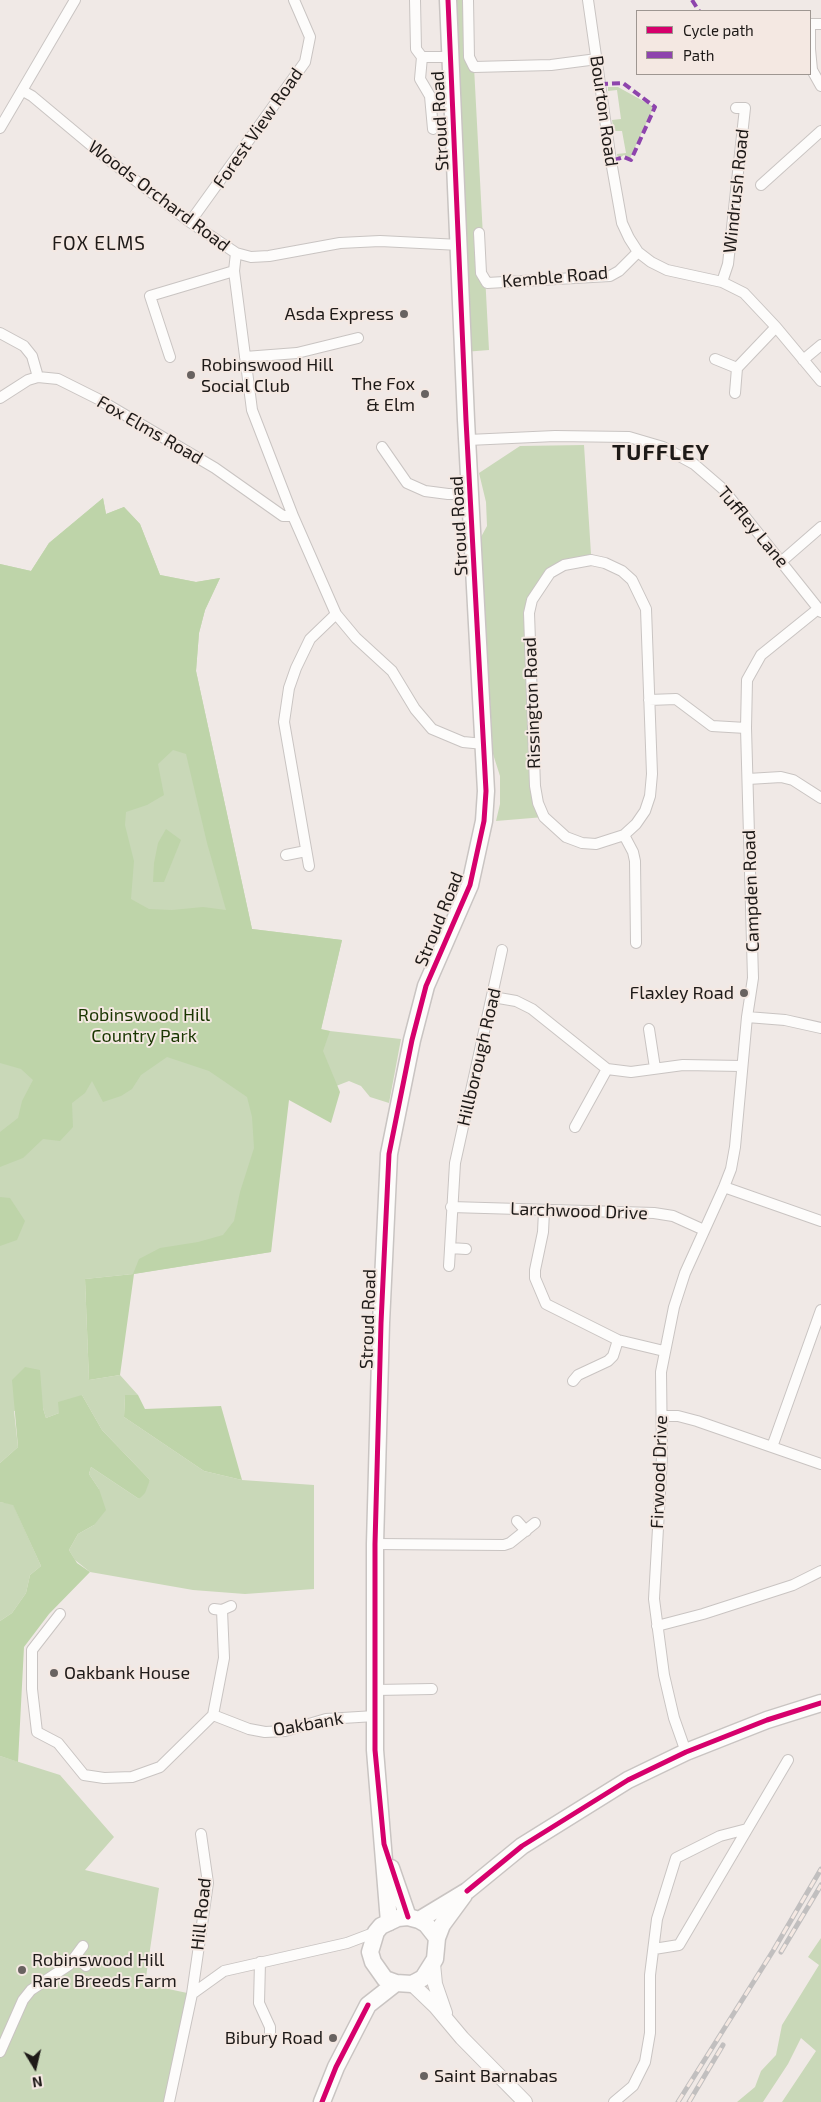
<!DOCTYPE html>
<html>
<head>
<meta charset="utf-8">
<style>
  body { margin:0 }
  #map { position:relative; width:821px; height:2102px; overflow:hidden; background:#f0e9e6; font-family:"Exo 2",sans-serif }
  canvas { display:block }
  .legend { position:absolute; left:636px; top:10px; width:175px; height:65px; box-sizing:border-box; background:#f4e8e2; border:1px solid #9e9691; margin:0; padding:6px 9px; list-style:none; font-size:15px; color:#1e1a18 }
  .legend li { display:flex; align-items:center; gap:10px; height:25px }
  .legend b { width:25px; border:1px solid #9e9691 }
  .north { position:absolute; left:10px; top:2042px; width:50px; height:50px; -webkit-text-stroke:4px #f4e8e2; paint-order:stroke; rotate:171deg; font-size:14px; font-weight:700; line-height:20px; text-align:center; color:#1e1a18 }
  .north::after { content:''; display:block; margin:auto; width:18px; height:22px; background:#1e1a18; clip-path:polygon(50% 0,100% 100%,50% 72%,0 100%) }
</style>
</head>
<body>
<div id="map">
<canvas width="821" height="2102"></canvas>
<ul class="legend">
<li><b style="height:6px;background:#d6006c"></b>Cycle path</li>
<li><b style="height:6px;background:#8e44ad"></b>Path</li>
</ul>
<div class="north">N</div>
</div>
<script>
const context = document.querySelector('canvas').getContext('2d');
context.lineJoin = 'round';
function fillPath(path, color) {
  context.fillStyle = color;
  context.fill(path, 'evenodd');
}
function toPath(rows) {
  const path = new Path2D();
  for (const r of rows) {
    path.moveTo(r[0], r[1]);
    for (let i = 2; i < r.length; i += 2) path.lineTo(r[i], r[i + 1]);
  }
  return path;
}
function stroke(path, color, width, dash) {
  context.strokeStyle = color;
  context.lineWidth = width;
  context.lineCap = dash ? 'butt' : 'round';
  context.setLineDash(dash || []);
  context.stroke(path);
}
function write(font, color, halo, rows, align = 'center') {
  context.font = font + ' "Exo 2",sans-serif';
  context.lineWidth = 4;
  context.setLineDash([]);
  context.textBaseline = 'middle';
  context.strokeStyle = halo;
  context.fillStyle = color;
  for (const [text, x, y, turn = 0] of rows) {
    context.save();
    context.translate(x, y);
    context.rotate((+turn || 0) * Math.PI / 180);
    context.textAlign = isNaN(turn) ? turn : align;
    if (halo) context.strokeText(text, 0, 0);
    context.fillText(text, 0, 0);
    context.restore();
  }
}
const green = toPath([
  [448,0,474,0,474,67,489,350,464,352],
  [608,87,618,87,654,107,630,158,624,155,618,159,617,154,626,153,622,131,614,131,612,120,621,119,617,90,608,91],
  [584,445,591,554,564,565,532,599,535,786,544,817,496,821,500,804,500,776,493,754,481,537,487,526,486,502,479,473,520,446],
  [103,498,106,514,124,507,140,524,160,575,196,582,220,578,205,610,199,633,196,671,252,929,342,940,321,1030,401,1039,389,1103,370,1097,361,1086,349,1081,308,1097,280,1095,271,1252,133,1274,85,1279,89,1380,120,1375,138,1395,125,1395,124,1417,204,1471,242,1480,314,1485,314,1589,245,1594,193,1590,90,1572,75,1560,69,1550,78,1534,94,1525,99,1489,89,1474,91,1467,139,1499,150,1480,102,1430,82,1395,59,1413,46,1418,43,1408,14,1411,18,1447,0,1463,0,564,31,571,49,543],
  [0,1502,13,1504,41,1566,30,1575,26,1593,12,1613,0,1621],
  [0,1756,60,1775,114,1837,85,1870,159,1888,145,1984,192,1994,169,2102,0,2102],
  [821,1938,821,2102,782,2102,816,2051,801,2038,788,2064,763,2102,737,2102,755,2087,761,2071,776,2055,782,2025,819,1965,808,1957]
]);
const forest = toPath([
  [103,498,106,514,124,507,140,524,160,575,196,582,220,578,205,610,199,633,196,671,252,929,342,940,321,1029,330,1031,323,1051,340,1092,331,1123,289,1100,271,1252,134,1274,120,1375,89,1380,85,1279,133,1274,139,1259,160,1248,198,1242,223,1235,234,1221,240,1192,254,1148,252,1117,247,1097,209,1071,167,1057,141,1075,132,1089,121,1096,103,1102,92,1081,85,1093,72,1103,73,1127,60,1141,43,1139,23,1158,0,1167,0,1132,18,1118,22,1101,33,1080,21,1069,0,1063,0,564,31,571,49,543],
  [173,750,186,754,207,843,226,910,203,907,172,910,149,909,131,899,134,861,125,825,126,812,147,805,164,795,158,764],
  [166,829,181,840,164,882,153,882,154,863,158,843],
  [0,1197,10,1198,25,1221,17,1240,0,1246],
  [25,1367,40,1370,43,1408,46,1418,59,1413,58,1402,82,1395,102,1430,150,1480,145,1493,139,1499,91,1467,89,1474,99,1489,106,1510,94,1525,78,1534,69,1550,77,1563,90,1572,49,1614,24,1647,18,1762,0,1756,0,1621,12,1613,26,1593,30,1575,41,1566,13,1505,0,1502,0,1463,18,1447,12,1380],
  [125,1395,138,1395,145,1409,221,1406,242,1480,204,1471,124,1417]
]);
const minor = toPath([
  [415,0,416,49,422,57,420,79,430,96,433,129],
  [468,0,469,57,474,67,551,65,597,59],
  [588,0,611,161,622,223,629,238,638,252,651,262,667,270,722,282,744,293,776,327,821,381],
  [810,24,821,24],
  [810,49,812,70,821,86],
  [810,49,810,24],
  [422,57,451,57],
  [23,91,32,96,105,157,190,222,236,253,251,257,269,256,340,243,380,241,460,245],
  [0,128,75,0],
  [761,185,821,131],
  [190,222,305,62,310,37,294,0],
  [479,233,481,273,487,283,610,276,619,271,638,252],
  [236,253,234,271,252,410,293,516,336,614,356,638,392,671,415,709,432,729,463,742,484,744],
  [722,282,728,264,745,108,736,108],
  [0,333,24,346,32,356,38,377],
  [170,357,150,296,234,271],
  [245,357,297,353,358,338],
  [715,359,737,368],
  [803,360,821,345],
  [735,393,737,368,776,327],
  [0,398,28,380,38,377,58,379,98,399,215,468,283,516,293,516],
  [468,440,555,436,629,437,663,447,694,464,723,489,821,612],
  [382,447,407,483,425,491,448,494,472,494],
  [591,560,605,563,622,571,632,580,646,609,652,774,650,796,645,811,636,824,624,835,596,844,582,843,566,837,544,817,538,803,535,786,529,613,532,600,550,573,564,565,591,560],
  [782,561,821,527],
  [649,700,676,699,712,726,746,728],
  [748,779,781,777,793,780,821,798],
  [624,835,633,852,635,861,636,943],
  [286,855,306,851],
  [309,866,284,722,289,688,296,668,310,639,336,614],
  [493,997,516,1001,532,1009,607,1069,631,1072,683,1065,742,1066],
  [747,1017,785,1020,821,1028],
  [649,1029,655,1068],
  [575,1127,607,1069],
  [724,1187,821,1221],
  [451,1207,654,1213,673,1216,704,1230],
  [544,1211,543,1232,535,1270,535,1278,546,1304,618,1340,664,1351],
  [450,1248,466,1249],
  [449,1266,455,1163,502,950],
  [573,1381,578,1375,608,1361,613,1356,618,1340],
  [662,1416,678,1416,697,1421,821,1464],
  [772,1447,821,1310],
  [517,1521,526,1531],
  [375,1544,504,1545,510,1543,535,1523],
  [214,1609,222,1610,231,1606],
  [60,1614,32,1650,32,1689,37,1732,58,1743,84,1775,104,1778,132,1777,160,1767,213,1715,249,1729,265,1732,285,1731,326,1719,375,1716],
  [657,1626,703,1614,793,1585,821,1571],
  [376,1690,432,1689],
  [213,1715,224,1658,222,1610],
  [686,1752,674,1718,664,1675,654,1599,662,1457,661,1372,674,1307,685,1273,724,1187,731,1169,735,1147,747,1017,753,978,746,728,747,680,761,655,818,609],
  [654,1949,679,1945,788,1760],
  [76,1957,86,1966],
  [260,1962,259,2003,270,2027,270,2035],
  [192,1994,208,1883,201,1834],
  [0,2052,23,2000,31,1990,69,1965,83,1946],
  [169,2102,192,1994,224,1971,347,1943,376,1932],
  [614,2102,633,2086,645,2062,650,2033,650,1975,657,1919,676,1858,720,1836,747,1829]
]);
const secondary = toPath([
  [433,1964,435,1984,445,2013],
  [412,1984,436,2007,462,2038,525,2102]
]);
const primary = toPath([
  [391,1868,408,1917],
  [389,1922,375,1750,375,1544,381,1323,389,1154,412,1040,426,986,470,885,484,821,486,791,466,420,448,0]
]);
const trunk = toPath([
  [419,1920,467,1891,522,1846,628,1780,686,1752,767,1720,821,1703],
  [437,1938,426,1924,419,1920,408,1917,398,1918,381,1926,376,1932,370,1952,373,1962,385,1979,396,1983,412,1984,423,1978,435,1959,437,1938,442,1925,464,1895],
  [322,2102,336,2067,368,2005,396,1983]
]);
const rail = toPath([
  [781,1952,821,1885],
  [678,2102,773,1951,821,1869],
  [689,2102,723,2045]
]);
const quiet = toPath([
  [692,0,699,11],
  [600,84,623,83,655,107,631,160,624,157,611,161]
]);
const cycleway = toPath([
  [467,1891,522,1846,628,1780,686,1752,767,1720,821,1703],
  [408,1917,384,1844,375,1750,375,1544,381,1323,389,1154,412,1040,426,986,470,885,484,821,486,791,466,420,448,0],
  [322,2102,336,2067,368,2005]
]);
const markers = [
  [404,314,5,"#686260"],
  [191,375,5,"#686260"],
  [425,394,5,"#686260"],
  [744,993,5,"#686260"],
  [54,1673,5,"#686260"],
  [22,1970,5,"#686260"],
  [333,2038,5,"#686260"],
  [424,2076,5,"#686260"]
];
const streetNames = [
  ["Bourton Road",604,111,82],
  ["Stroud Road",440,121,-93],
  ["Forest View Road",258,128,-55],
  ["Windrush Road",736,191,-84],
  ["Woods Orchard Road",159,196,37],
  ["Kemble Road",555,277,-5],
  ["Fox Elms Road",150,430,30],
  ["Stroud Road",459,526,-93],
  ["Tuffley Lane",753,527,50],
  ["Rissington Road",532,703,-92],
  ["Campden Road",751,891,-92],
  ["Stroud Road",439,919,-68],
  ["Hillborough Road",479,1057,-77],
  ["Larchwood Drive",579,1211,2],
  ["Stroud Road",368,1319,-88],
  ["Firwood Drive",659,1472,-88],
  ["Oakbank",308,1724,-10],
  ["Hill Road",201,1914,-84]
];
const poiNames = [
  ["Asda Express",394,314],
  ["Robinswood Hill",201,365,"left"],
  ["Social Club",201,386,"left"],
  ["The Fox",415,384],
  ["& Elm",415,405],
  ["Flaxley Road",734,993],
  ["Oakbank House",64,1673,"left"],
  ["Robinswood Hill",32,1960,"left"],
  ["Rare Breeds Farm",32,1981,"left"],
  ["Bibury Road",323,2038],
  ["Saint Barnabas",434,2076,"left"]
];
const parkNames = [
  ["Robinswood Hill",144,1015],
  ["Country Park",144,1036]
];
const neighbourhoodNames = [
  ["FOX ELMS",99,244]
];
const districtNames = [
  ["TUFFLEY",661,453]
];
fillPath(green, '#c9d8b8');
fillPath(forest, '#bed4a9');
stroke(minor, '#c9c4c2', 12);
stroke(secondary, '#c9c4c2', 16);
stroke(primary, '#c9c4c2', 19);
stroke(trunk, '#c9c4c2', 19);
stroke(minor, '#fdfcfb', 10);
stroke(secondary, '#fdfcfb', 14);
stroke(primary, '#fdfcfb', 16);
stroke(trunk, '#fdfcfb', 16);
stroke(rail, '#c1bfbf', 5);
stroke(rail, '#f4e8e2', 3, [9]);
stroke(quiet, '#8e44ad', 4, [8, 4]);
stroke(cycleway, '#d6006c', 5);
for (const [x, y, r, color] of markers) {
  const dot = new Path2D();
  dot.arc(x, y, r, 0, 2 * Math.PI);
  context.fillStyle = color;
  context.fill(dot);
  stroke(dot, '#f4e8e2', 2);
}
write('18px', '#1e1a18', '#f4e8e2', streetNames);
write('18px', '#1e1a18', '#f4e8e2', poiNames, 'right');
write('18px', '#193500', '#f4e8e2', parkNames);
context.letterSpacing = '1px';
write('19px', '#1e1a18', '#f4e8e2', neighbourhoodNames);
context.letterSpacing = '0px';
context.letterSpacing = '1px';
write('bold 22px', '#1e1a18', '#f4e8e2', districtNames);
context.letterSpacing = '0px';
</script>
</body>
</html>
